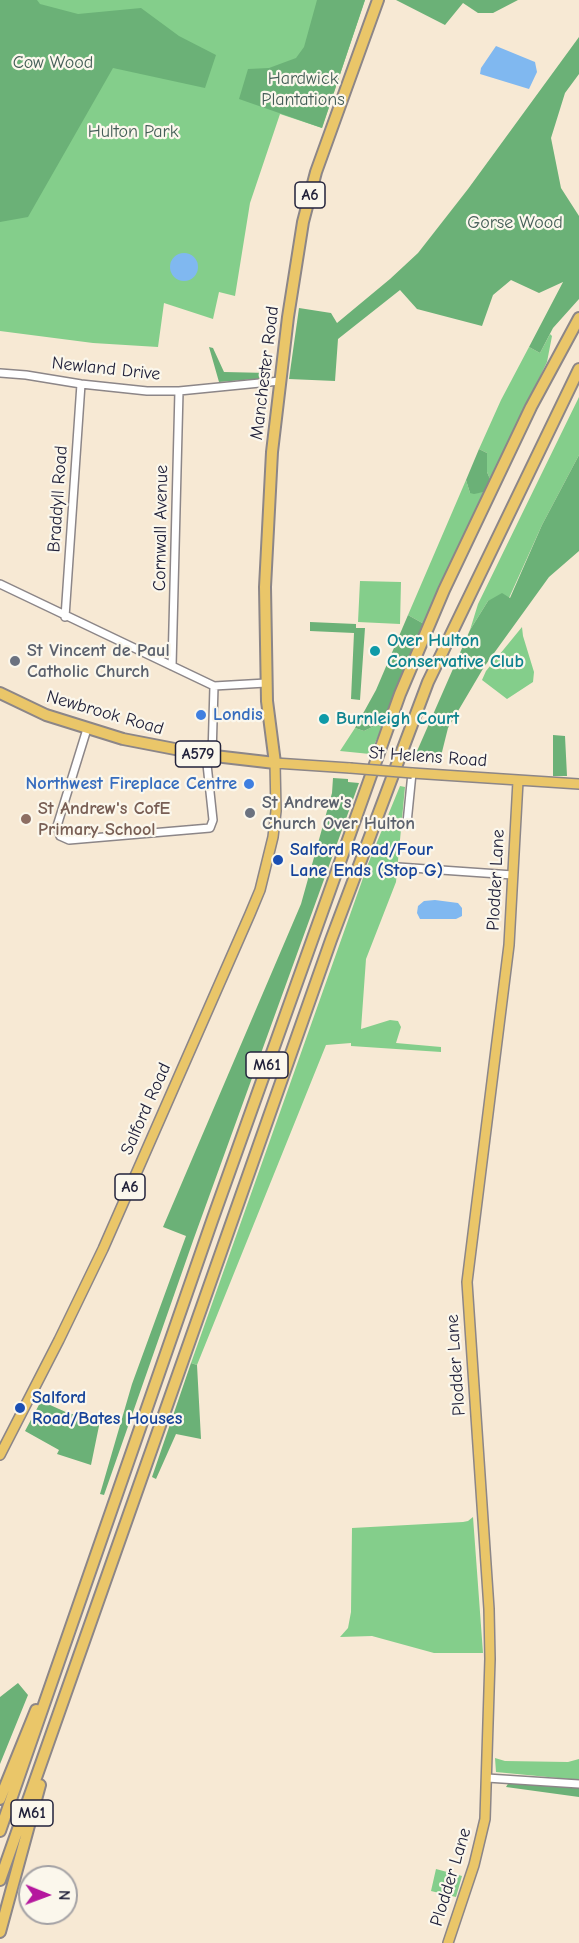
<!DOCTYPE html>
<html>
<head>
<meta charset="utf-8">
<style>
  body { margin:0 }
  #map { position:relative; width:579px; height:1943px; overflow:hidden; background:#f7e9d4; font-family:"Comic Neue",sans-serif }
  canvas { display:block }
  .north { position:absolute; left:18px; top:1865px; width:60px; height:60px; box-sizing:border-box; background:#fbf7ec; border:2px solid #a4a2a5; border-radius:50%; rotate:91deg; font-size:16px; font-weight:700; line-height:24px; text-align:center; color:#22223b }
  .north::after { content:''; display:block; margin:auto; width:21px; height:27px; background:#b5179e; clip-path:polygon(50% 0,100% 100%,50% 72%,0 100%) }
</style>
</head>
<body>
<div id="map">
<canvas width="579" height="1943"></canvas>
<div class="north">N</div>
</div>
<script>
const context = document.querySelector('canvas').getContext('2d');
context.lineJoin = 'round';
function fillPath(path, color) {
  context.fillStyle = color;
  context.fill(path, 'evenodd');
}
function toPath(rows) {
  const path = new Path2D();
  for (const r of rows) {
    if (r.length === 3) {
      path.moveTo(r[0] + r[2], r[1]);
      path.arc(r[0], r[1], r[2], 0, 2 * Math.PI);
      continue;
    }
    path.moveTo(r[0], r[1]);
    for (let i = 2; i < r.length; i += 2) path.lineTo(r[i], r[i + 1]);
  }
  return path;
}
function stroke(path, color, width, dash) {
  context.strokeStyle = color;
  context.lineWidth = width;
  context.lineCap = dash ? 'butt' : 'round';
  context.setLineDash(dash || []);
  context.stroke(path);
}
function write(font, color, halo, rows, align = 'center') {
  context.font = font + ' "Comic Neue",sans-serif';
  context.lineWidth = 4.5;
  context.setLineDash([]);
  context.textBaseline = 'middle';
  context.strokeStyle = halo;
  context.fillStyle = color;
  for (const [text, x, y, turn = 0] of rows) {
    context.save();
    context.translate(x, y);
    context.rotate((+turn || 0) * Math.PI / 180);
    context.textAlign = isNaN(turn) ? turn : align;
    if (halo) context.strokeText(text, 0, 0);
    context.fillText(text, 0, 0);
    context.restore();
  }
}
const green = toPath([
  [0,0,365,0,322,128,280,114,250,203,235,296,219,292,213,319,164,303,158,347,93,343,0,331],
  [550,334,552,336,547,362,490,479,487,472,487,453,479,449,501,400,529,347,540,353],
  [579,397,579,455,542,525,509,598,488,601,470,630,478,604],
  [466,480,470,493,484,492,424,624,408,615],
  [360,581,401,582,400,624,358,622],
  [522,627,523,636,534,672,533,682,507,699,482,680,486,671],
  [385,721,370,754,340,751,355,728,364,731],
  [400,786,405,787,396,882,366,959,361,1029,390,1020,398,1021,401,1027,396,1043,441,1047,441,1052,351,1046,351,1043,326,1045,197,1365,191,1363,368,864],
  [473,1517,483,1653,434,1653,372,1636,340,1637,348,1628,351,1612,352,1528,463,1522,468,1521],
  [495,1758,505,1761,568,1762,579,1759,579,1780,496,1772],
  [436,1869,462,1876,456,1897,431,1891]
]);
const forest = toPath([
  [0,0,37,0,40,4,78,14,141,8,179,36,216,55,205,88,113,68,28,217,0,222],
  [317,0,365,0,322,128,239,99,248,69,269,68,296,58,304,47],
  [396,0,518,0,493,13,478,13,463,3,445,25],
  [579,37,579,74,565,93,551,138,561,188,579,216,579,299,553,328,540,353,529,347,563,282,539,293,511,280,493,295,482,326,417,309,400,290,338,339,335,381,289,379,299,308,331,313,337,323,390,279,418,253,468,189],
  [209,347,213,348,224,372,269,373,268,378,219,382],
  [479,449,487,453,487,472,490,479,484,492,474,494,470,493,466,480],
  [579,455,579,551,549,577,484,667,448,728,440,760,414,758,470,630,488,601,502,593,510,598,542,525],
  [408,615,424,624,385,721,364,731,355,728,376,690],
  [310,622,356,624,356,628,365,628,360,700,351,699,354,633,310,631],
  [553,735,565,736,567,776,553,776],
  [333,778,348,779,348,782,359,783,194,1238,104,1495,100,1494,132,1384,186,1236,163,1227,301,904,332,793],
  [191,1363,197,1365,201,1439,176,1434,156,1479,152,1477],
  [41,1401,68,1413,100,1421,91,1465,57,1454,59,1450,25,1431],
  [18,1683,28,1695,0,1764,0,1697],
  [509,1782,579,1788,579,1797,506,1787]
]);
const water = toPath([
  [496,46,535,62,537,72,529,89,480,74,481,68],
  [184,267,14],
  [435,900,458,903,462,908,462,916,456,919,420,919,417,913,418,906,424,901]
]);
const minor = toPath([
  [0,373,26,375,81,384,147,391,179,391,280,381],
  [0,584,214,686,266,683],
  [65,617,81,384],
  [172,666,179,391],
  [87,729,57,826,60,836,69,840,210,828,213,820,206,755],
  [212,756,214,686],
  [407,823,412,773],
  [398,867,513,875],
  [487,1778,579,1784]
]);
const major = toPath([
  [412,773,579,784],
  [0,1455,59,1340,103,1249,250,914,260,890,273,837,276,811,275,763,350,768],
  [448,1943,474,1865,485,1819,490,1659,489,1609,467,1282,509,945,518,781]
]);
const highway = toPath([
  [0,693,46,715,123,739,206,755,275,763,267,701,265,587,272,452,288,317,303,222,316,172,378,0],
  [0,1799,36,1710],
  [0,1831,213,1218,400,694,444,590,531,407,579,318],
  [0,1880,331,940,428,682,579,369],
  [0,1932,40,1785]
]);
const majorBridge = toPath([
  [350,768,412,773]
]);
const markers = [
  [375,651,6,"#0f9aa8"],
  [15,661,6,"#6b7280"],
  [201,715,6,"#3f7fe0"],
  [324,719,6,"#0f9aa8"],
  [249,784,6,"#3f7fe0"],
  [250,813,6,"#6b7280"],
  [26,819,6,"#8d6e63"],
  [278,860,6,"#1a4fb4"],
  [20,1408,6,"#1a4fb4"]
];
const shields = [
  [310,195,30],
  [198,754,45],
  [267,1065,42],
  [130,1187,30],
  [32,1813,42]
];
const shieldNames = [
  ["A6",310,195],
  ["A579",198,754],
  ["M61",267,1065],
  ["A6",130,1187],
  ["M61",32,1813]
];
const parkNames = [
  ["Cow Wood",53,63],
  ["Hardwick",303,79],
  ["Plantations",303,100],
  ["Hulton Park",133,132],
  ["Gorse Wood",515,223]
];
const streetNames = [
  ["Newland Drive",106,369,6],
  ["Manchester Road",265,373,-83],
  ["Braddyll Road",58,499,-86],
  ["Cornwall Avenue",161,528,-89],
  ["Newbrook Road",105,713,16],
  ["St Helens Road",428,757,4],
  ["Plodder Lane",496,880,-87],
  ["Salford Road",146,1109,-66],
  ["Plodder Lane",456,1365,-94],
  ["Plodder Lane",451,1877,-73]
];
const cultureNames = [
  ["Over Hulton",387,641],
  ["Conservative Club",387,662],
  ["Burnleigh Court",336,719]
];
const worshipNames = [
  ["St Vincent de Paul",27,651],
  ["Catholic Church",27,672],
  ["St Andrew's",262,803],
  ["Church Over Hulton",262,824]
];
const shopNames = [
  ["Londis",213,715],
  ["Northwest Fireplace Centre",237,784,"right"]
];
const educationNames = [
  ["St Andrew's CofE",38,809],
  ["Primary School",38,830]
];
const transitNames = [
  ["Salford Road/Four",290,850],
  ["Lane Ends (Stop G)",290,871],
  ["Salford",32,1398],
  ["Road/Bates Houses",32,1419]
];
fillPath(green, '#84ce8b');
fillPath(forest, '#6bb177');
fillPath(water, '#80b8f0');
stroke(minor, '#8c8688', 10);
stroke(major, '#8c8688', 12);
stroke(highway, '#8c8688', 14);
stroke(minor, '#fff', 7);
stroke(major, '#eac669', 9);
stroke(highway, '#eac669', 10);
stroke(majorBridge, '#8c8688', 12, []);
stroke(majorBridge, '#eac669', 9);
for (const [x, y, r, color] of markers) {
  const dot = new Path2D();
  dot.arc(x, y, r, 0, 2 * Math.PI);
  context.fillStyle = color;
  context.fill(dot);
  stroke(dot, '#fbf7ec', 2);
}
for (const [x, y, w] of shields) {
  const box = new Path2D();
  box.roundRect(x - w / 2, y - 13, w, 26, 4.5);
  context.fillStyle = '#fbf7ec';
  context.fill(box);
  stroke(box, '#22223b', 1.5);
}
write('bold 16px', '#22223b', null, shieldNames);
write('18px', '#445e57', '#fbf7ec', parkNames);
write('18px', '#22223b', '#fbf7ec', streetNames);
write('bold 18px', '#0d838f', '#fbf7ec', cultureNames, 'left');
write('bold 18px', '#5b616d', '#fbf7ec', worshipNames, 'left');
write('bold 18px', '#366cbe', '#fbf7ec', shopNames, 'left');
write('bold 18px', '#785e54', '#fbf7ec', educationNames, 'left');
write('bold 18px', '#164399', '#fbf7ec', transitNames, 'left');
</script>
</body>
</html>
